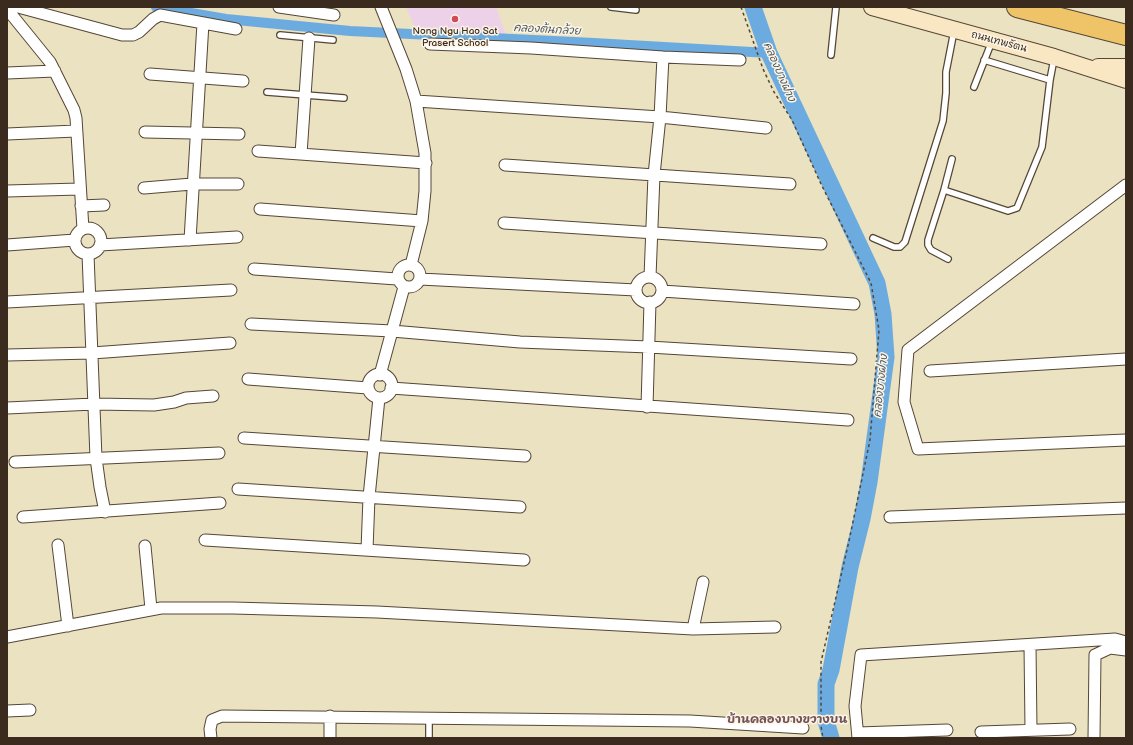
<!DOCTYPE html>
<html>
<head>
<meta charset="utf-8">
<style>
  body { margin:0 }
  #map { position:relative; width:1133px; height:745px; overflow:hidden; background:#eae2c0; font-family:"Balsamiq Sans",sans-serif }
  canvas { display:block }
  .frame { position:absolute; inset:0; border:8px solid #3b2a1e; pointer-events:none }
</style>
</head>
<body>
<div id="map">
<canvas width="1133" height="745"></canvas>
<div class="frame"></div>
</div>
<script>
const context = document.querySelector('canvas').getContext('2d');
context.lineJoin = 'round';
function fillPath(path, color) {
  context.fillStyle = color;
  context.fill(path, 'evenodd');
}
function toPath(rows) {
  const path = new Path2D();
  for (const r of rows) {
    if (r.length === 3) {
      path.moveTo(r[0] + r[2], r[1]);
      path.arc(r[0], r[1], r[2], 0, 2 * Math.PI);
      continue;
    }
    path.moveTo(r[0], r[1]);
    for (let i = 2; i < r.length; i += 2) path.lineTo(r[i], r[i + 1]);
  }
  return path;
}
function stroke(path, color, width, dash) {
  context.strokeStyle = color;
  context.lineWidth = width;
  context.lineCap = dash ? 'butt' : 'round';
  context.setLineDash(dash || []);
  context.stroke(path);
}
function write(font, color, halo, rows, align = 'center') {
  context.font = font + ' "Balsamiq Sans","Playpen Sans Thai",sans-serif';
  context.lineWidth = 3;
  context.setLineDash([]);
  context.textBaseline = 'middle';
  context.strokeStyle = halo;
  context.fillStyle = color;
  for (const [text, x, y, turn = 0] of rows) {
    context.save();
    context.translate(x, y);
    context.rotate((+turn || 0) * Math.PI / 180);
    context.textAlign = isNaN(turn) ? turn : align;
    if (halo) context.strokeText(text, 0, 0);
    context.fillText(text, 0, 0);
    context.restore();
  }
}
const built = toPath([
  [406,7,496,7,507,38,416,30]
]);
const canal = toPath([
  [156,7,226,19,350,31,594,43,769,53]
]);
const river = toPath([
  [753,7,769,53,877,283,883,314,886,357,869,482,862,519,850,567,831,670,826,684,826,721,831,738]
]);
const path = toPath([
  [741,7,763,69,774,92,792,120,821,184,871,283,879,330,870,440,849,541,821,662,821,726,823,738]
]);
const lane = toPath([
  [611,7,636,10],
  [280,35,333,40],
  [831,55,836,7],
  [984,60,1050,80],
  [974,87,992,41],
  [267,92,344,98],
  [952,159,944,190,1008,211,1017,208,1042,147,1050,80,1054,59],
  [944,190,928,240,928,245,931,250,948,259],
  [873,238,894,247,900,247,905,242,943,121,946,93,946,72,954,31],
  [429,718,429,738]
]);
const street = toPath([
  [18,7,122,35,133,35,139,32,153,19,160,15,236,29],
  [279,7,334,15],
  [381,7,406,69,416,101,425,153,425,191,422,221,411,265],
  [7,9,50,62,74,110,76,118,83,229],
  [430,44,531,48,663,57,740,60],
  [7,73,55,71],
  [150,74,243,81],
  [416,101,660,117,766,128],
  [145,132,239,134],
  [7,134,76,131],
  [258,151,426,163],
  [301,154,309,38],
  [505,165,790,184],
  [1126,185,908,350,904,402,918,449,1126,440],
  [144,188,192,184,238,184],
  [7,191,79,189],
  [81,206,104,205],
  [260,209,422,221],
  [504,223,821,244],
  [88,241,13],
  [190,240,203,23],
  [7,245,75,240],
  [100,245,237,237],
  [88,254,96,458,100,487,105,512],
  [409,276,11],
  [254,269,397,279],
  [650,277,654,175,660,117,663,57],
  [649,290,13],
  [420,279,636,290],
  [662,291,854,304],
  [7,302,231,290],
  [251,324,392,331,520,342,649,347,851,359],
  [7,355,92,353,230,343],
  [930,371,1126,359],
  [380,386,12],
  [380,375,404,287],
  [248,379,368,388],
  [391,388,848,420],
  [647,407,650,302],
  [7,408,94,404,154,405,174,402,186,398,213,396],
  [244,438,525,456],
  [15,462,219,453],
  [238,489,520,507],
  [23,517,220,503],
  [890,517,1126,508],
  [205,540,524,560],
  [58,545,68,626],
  [145,546,151,609],
  [367,550,369,497,379,398],
  [693,629,703,582],
  [7,637,161,608,233,608,377,612,693,629,775,627],
  [1030,645,1031,730],
  [7,711,30,710],
  [330,716,330,738],
  [981,732,1070,729],
  [858,733,947,730],
  [211,738,210,729,212,720,222,716,690,721,803,728],
  [858,738,855,706,861,655,1115,639,1126,642],
  [1094,738,1095,655,1110,648,1126,650]
]);
const secondary = toPath([
  [872,7,1054,57,1126,80],
  [1098,67,1126,67]
]);
const highway = toPath([
  [1017,7,1126,35]
]);
const markers = [
  [455,19,4,"#d1495b"]
];
const poiNames = [
  ["Nong Ngu Hao Sat",455,31],
  ["Prasert School",455,43]
];
const streetNames = [
  ["ถนนเทพรัตน",999,42,15]
];
const waterNames = [
  ["คลองต้นกล้วย",547,30,3],
  ["คลองบางฝาง",779,72,66],
  ["คลองบางฝาง",881,386,-84]
];
const quarterNames = [
  ["บ้านคลองบางขวางบน",787,720]
];
fillPath(built, '#edd1e9');
stroke(canal, '#6cabdf', 10);
stroke(river, '#6cabdf', 17);
stroke(lane, '#554636', 8);
stroke(street, '#554636', 13);
stroke(secondary, '#554636', 18);
stroke(highway, '#554636', 22);
stroke(path, '#554636', 1.5, [3, 3]);
stroke(lane, '#fff', 5.5);
stroke(street, '#fff', 11);
stroke(secondary, '#f9e7c3', 16);
stroke(highway, '#efc469', 20);
for (const [x, y, r, color] of markers) {
  const dot = new Path2D();
  dot.arc(x, y, r, 0, 2 * Math.PI);
  context.fillStyle = color;
  context.fill(dot);
  stroke(dot, '#fcf5e5', 1.5);
}
write('10px', '#3b2a1e', '#fcf5e5', poiNames);
write('10px', '#3b2a1e', '#fcf5e5', streetNames);
write('italic 11px', '#4c5762', '#fcf5e5', waterNames);
write('bold 12px', '#735159', '#fcf5e5', quarterNames);
</script>
</body>
</html>
